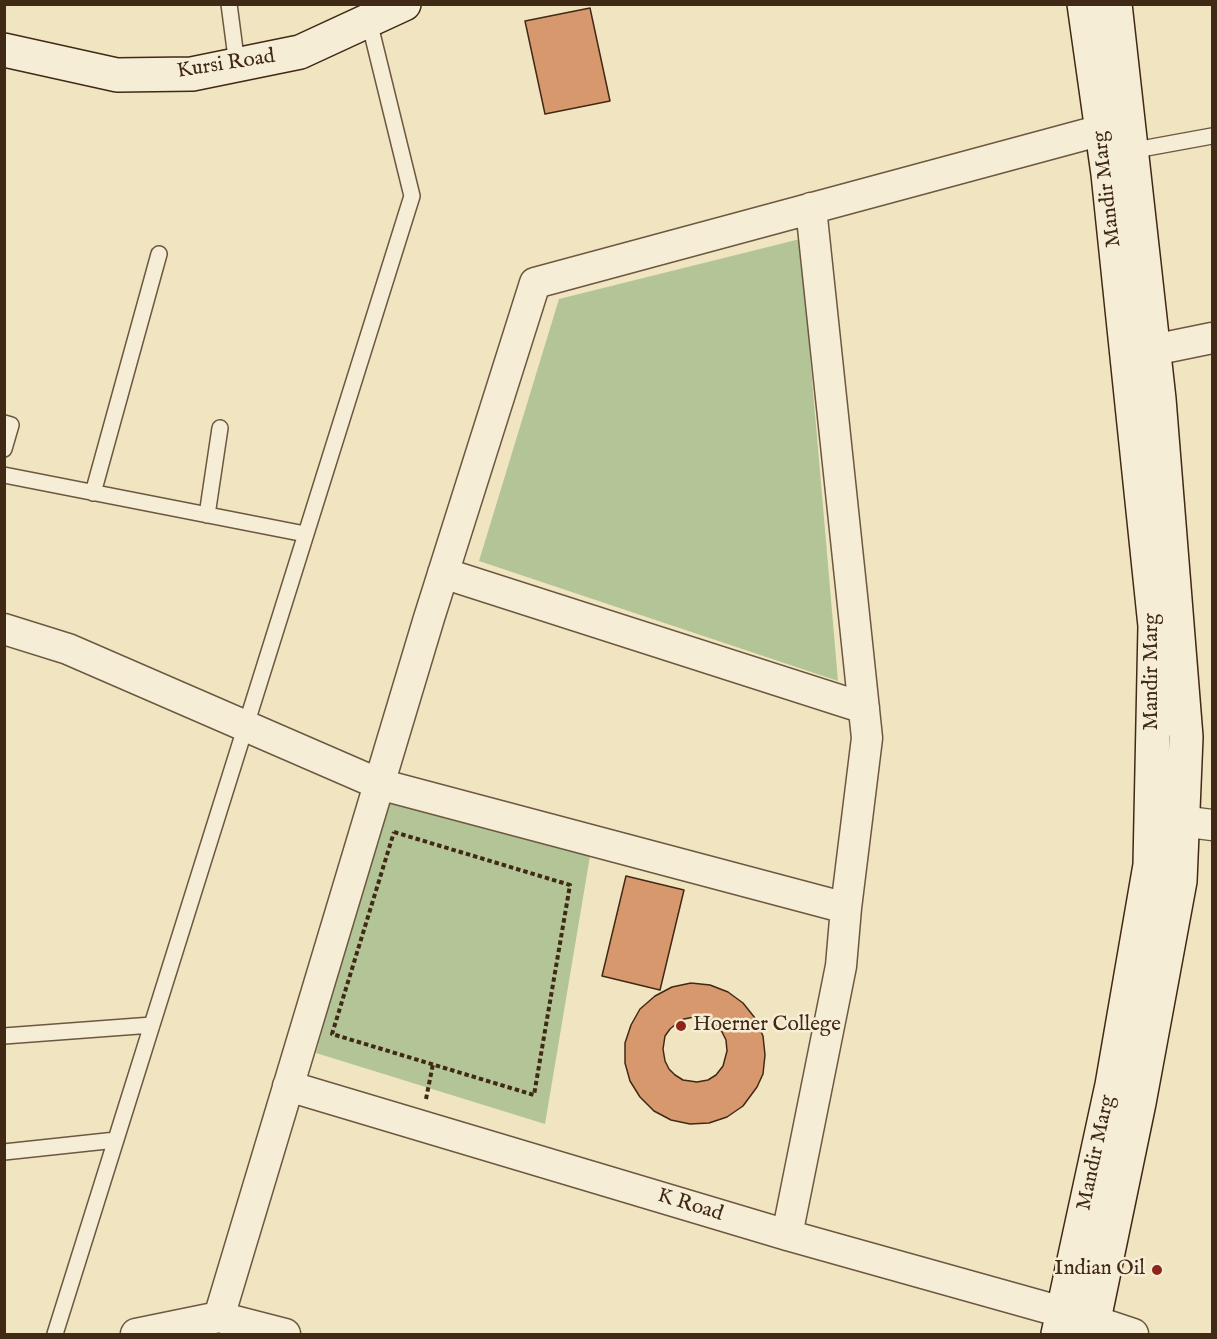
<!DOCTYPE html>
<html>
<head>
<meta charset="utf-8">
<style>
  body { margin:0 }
  #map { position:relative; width:1217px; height:1339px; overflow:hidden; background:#f1e4c0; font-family:"IM FELL English",serif }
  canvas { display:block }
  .frame { position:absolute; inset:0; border:6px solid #402915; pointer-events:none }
</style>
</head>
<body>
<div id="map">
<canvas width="1217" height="1339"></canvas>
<div class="frame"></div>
</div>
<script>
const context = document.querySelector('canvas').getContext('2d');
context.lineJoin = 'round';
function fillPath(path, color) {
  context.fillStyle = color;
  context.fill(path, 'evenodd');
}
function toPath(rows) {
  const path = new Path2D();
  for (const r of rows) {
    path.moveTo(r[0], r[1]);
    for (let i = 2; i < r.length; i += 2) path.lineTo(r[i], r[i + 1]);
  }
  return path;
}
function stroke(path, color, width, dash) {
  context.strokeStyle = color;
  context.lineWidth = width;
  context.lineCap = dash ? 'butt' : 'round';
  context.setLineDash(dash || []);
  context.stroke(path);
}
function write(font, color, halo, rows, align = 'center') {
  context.font = font + ' "IM FELL English",serif';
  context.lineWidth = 5;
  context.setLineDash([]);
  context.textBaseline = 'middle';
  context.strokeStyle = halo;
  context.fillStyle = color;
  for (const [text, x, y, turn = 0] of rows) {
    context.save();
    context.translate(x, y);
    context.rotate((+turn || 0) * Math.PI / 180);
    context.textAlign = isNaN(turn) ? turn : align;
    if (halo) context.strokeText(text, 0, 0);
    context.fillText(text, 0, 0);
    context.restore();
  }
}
const green = toPath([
  [800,239,838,681,479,561,559,299],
  [387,794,590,856,545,1124,316,1053]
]);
const building = toPath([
  [590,8,610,101,545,114,525,21,590,8],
  [626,876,684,890,660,990,602,976,626,876],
  [691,983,710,985,728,992,743,1003,755,1018,763,1036,765,1055,763,1074,757,1087,743,1106,727,1117,709,1123,690,1124,671,1120,654,1111,640,1097,630,1081,625,1063,625,1043,631,1025,640,1009,655,996,672,987,691,983],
  [694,1017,706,1019,713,1023,722,1032,726,1040,727,1051,723,1066,716,1075,708,1080,697,1082,683,1080,675,1075,669,1069,665,1061,663,1049,665,1036,670,1029,676,1024,684,1019,694,1017]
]);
const path = toPath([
  [394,832,570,885,534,1095,332,1034,394,832],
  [426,1099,433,1064]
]);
const service = toPath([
  [229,4,237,65],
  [1130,151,1212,136],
  [4,423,11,425,4,449],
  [4,475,305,534],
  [93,493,159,254],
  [207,515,220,428],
  [4,1036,152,1025],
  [4,1152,116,1140],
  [55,1334,412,196,368,17]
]);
const minor = toPath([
  [1129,355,1212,338],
  [443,573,864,708],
  [4,629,68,649,379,784,846,908],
  [1157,818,1212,825],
  [288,1086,787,1235,1094,1321,1133,1334],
  [787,1235,841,966,846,908,867,738,811,208],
  [219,1317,429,618,535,283,1124,124],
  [136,1334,219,1317,285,1334]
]);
const secondary = toPath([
  [4,50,117,75,192,74,300,52,404,4],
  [1058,1334,1112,1085,1150,865,1155,626,1108,174,1084,4],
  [1091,1334,1139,1103,1180,881,1186,737,1159,399,1115,4]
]);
const markers = [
  [681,1026,6,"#8f2418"],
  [1157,1270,6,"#8f2418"]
];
const streetNames = [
  ["Kursi Road",226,65,-9],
  ["Mandir Marg",1108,189,-97],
  ["Mandir Marg",1153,672,-90],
  ["Mandir Marg",1097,1153,-78],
  ["K Road",690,1206,17]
];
const poiNames = [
  ["Hoerner College",693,1026],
  ["Indian Oil",1145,1270,"right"]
];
fillPath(green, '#b3c597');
fillPath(building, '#d7986e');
stroke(building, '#402915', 1.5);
stroke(service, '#6c5840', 18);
stroke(minor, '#6c5840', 33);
stroke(secondary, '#402915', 36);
stroke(path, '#402915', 4, [4.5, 3]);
stroke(service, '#f6edd6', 15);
stroke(minor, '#f6edd6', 30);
stroke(secondary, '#f6edd6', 33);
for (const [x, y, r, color] of markers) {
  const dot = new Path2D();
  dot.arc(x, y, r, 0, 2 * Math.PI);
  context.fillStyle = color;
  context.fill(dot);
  stroke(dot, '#f6edd6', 2);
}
write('21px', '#402915', '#f6edd6', streetNames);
write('21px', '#402915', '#f6edd6', poiNames, 'left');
</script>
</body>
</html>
